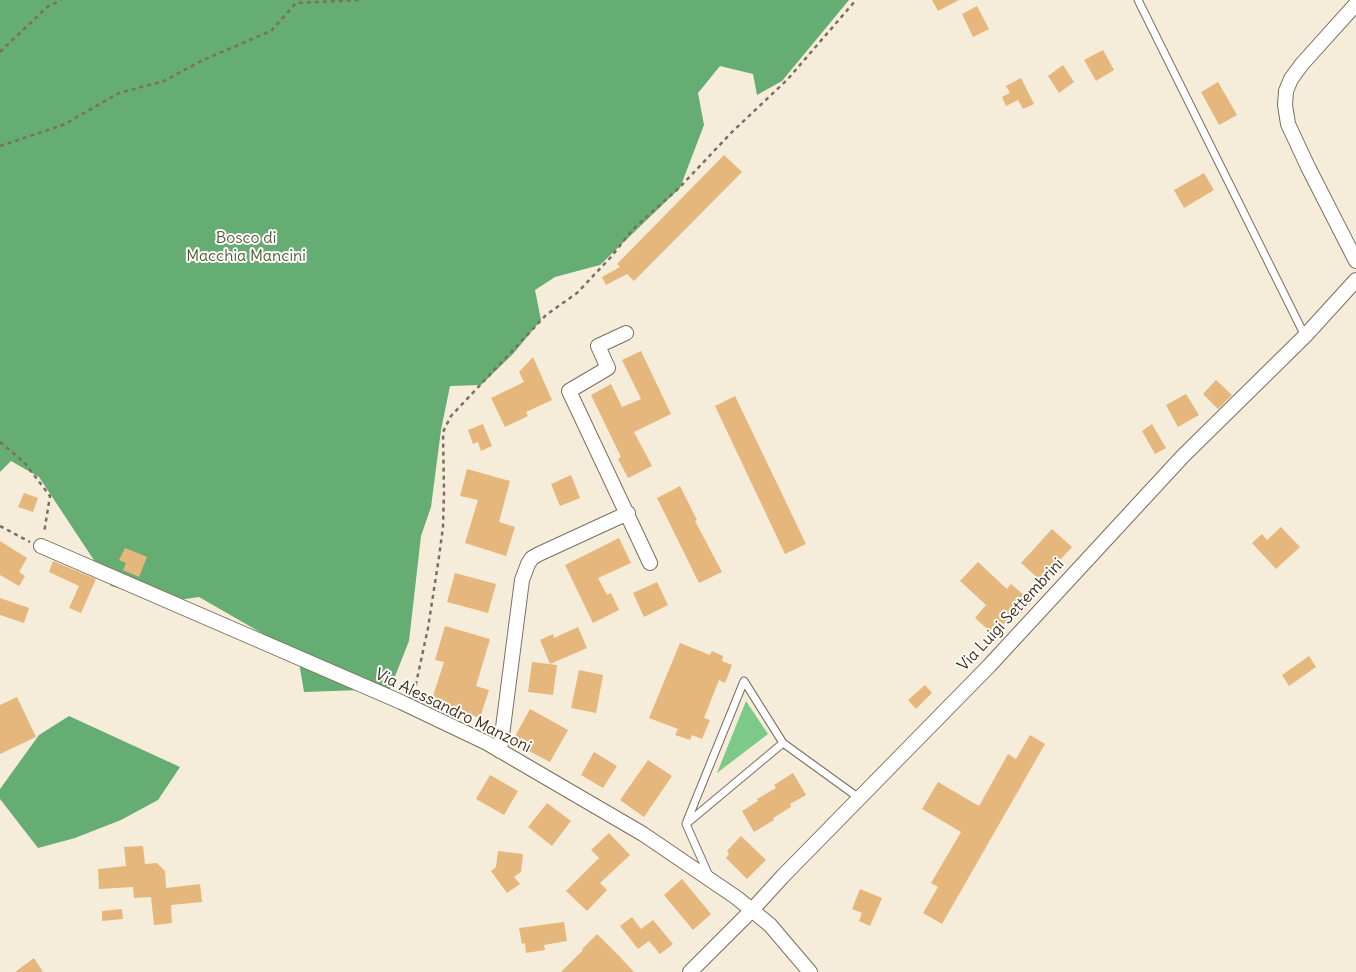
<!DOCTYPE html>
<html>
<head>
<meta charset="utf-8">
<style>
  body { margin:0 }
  canvas { display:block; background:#f6ecda }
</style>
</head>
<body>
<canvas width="1356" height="972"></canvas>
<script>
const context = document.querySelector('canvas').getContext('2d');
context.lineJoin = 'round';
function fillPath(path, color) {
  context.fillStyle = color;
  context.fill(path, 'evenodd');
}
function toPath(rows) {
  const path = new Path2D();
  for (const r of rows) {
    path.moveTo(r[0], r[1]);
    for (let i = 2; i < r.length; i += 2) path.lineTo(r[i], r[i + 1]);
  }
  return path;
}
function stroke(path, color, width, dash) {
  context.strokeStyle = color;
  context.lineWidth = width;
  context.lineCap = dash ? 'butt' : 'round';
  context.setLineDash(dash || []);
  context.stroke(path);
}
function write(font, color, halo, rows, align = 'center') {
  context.font = font + ' Delius,sans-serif';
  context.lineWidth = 4;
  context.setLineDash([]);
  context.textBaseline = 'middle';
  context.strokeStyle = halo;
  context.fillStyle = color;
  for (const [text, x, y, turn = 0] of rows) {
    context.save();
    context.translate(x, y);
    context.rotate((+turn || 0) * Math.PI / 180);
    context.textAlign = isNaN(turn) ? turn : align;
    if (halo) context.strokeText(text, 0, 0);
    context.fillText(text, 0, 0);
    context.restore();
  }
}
const green = toPath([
  [746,701,768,734,717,773]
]);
const forest = toPath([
  [0,0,849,0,782,81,757,95,753,74,720,66,698,93,704,125,680,188,600,265,555,277,535,290,541,320,513,354,481,385,450,386,441,430,431,507,421,536,409,641,390,689,304,692,298,656,265,635,199,597,165,602,111,586,39,477,11,461,0,472],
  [69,716,180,767,158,800,121,820,75,838,38,848,0,799,0,789,39,735]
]);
const building = toPath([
  [932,0,959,0,938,11],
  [977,6,989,29,973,37,962,14],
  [1103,50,1114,70,1096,81,1084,60],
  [1063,65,1074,82,1059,93,1048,76],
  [1021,78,1034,104,1023,109,1018,100,1006,106,1002,97,1010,93,1006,86],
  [1218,82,1237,115,1219,125,1201,92],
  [724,155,742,172,634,281,627,274,606,285,602,277,620,267,617,264],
  [1204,173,1214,190,1184,208,1174,190],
  [641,351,671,414,634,432,652,466,628,478,618,459,621,457,591,395,611,384,622,407,641,399,622,360],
  [533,357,552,400,526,412,528,416,505,427,491,398,524,382,519,372],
  [1216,380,1232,395,1218,409,1203,394],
  [1186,394,1199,415,1178,427,1166,405],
  [735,396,806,544,785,554,715,406],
  [483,424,492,446,481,451,478,442,473,444,468,430],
  [1152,424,1166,448,1155,454,1142,431],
  [467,469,510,481,499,522,515,527,506,556,465,543,478,500,460,496],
  [571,475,580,498,560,506,551,484],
  [680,486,697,520,695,521,722,572,699,583,657,498],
  [24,493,38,498,33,512,18,507],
  [1281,527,1300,547,1276,569,1252,543,1262,534,1267,540],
  [1052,529,1072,547,1041,581,1021,563],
  [619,538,631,563,598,578,607,595,611,593,619,610,593,623,565,565],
  [0,541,27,558,19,572,25,576,19,586,0,575],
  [125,548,147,557,139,577,123,570,126,563,119,560],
  [53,561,96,579,81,613,69,608,79,586,49,572],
  [978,562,1007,589,1011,584,1032,602,1020,615,1015,611,994,635,975,618,986,605,960,581],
  [455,573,496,584,488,613,447,602],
  [657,582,668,605,644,617,633,593],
  [0,598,29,608,24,623,0,615],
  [445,626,490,639,476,686,489,690,480,718,431,702,444,662,435,660],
  [578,627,587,648,550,664,540,640,553,634,554,638],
  [680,643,710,655,712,651,723,656,722,661,732,665,725,683,719,680,704,718,710,720,702,739,692,735,690,740,675,735,678,729,649,718],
  [1309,656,1316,667,1289,686,1282,675],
  [532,662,557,665,553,695,528,692],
  [579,670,603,675,596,713,571,708],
  [925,685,932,693,916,709,908,700],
  [17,697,36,737,0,754,0,705],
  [530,709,568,730,550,762,512,742],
  [1030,735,1045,744,942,924,923,913,938,887,931,883,961,832,922,809,938,782,979,806,1008,754,1016,759],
  [594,752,617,766,603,788,581,775],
  [648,760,672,776,644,817,620,800],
  [793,773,806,795,790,804,791,807,773,818,774,820,754,832,742,811,758,801,757,799,776,788,774,785],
  [490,775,518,791,504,815,476,799],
  [547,803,571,821,552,846,528,827],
  [609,833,630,855,600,883,607,890,587,911,566,891,599,858,591,850],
  [741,836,766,860,747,879,726,858,729,854,727,851],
  [143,846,145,864,157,863,165,871,166,888,200,884,202,902,171,905,172,923,154,925,151,897,134,898,133,887,99,889,98,869,126,866,124,847],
  [498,851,523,854,521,872,514,877,520,884,507,893,491,871,496,867],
  [682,879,711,914,693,930,664,895],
  [860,889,882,898,870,926,859,921,862,913,852,909],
  [122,909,123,919,102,921,102,911],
  [632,917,641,929,653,920,673,944,660,954,649,941,638,949,620,926],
  [564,922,567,941,544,945,545,950,526,953,525,943,522,944,519,928],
  [597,934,620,957,634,972,561,972,583,950,582,949],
  [34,958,43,972,15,972]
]);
const path = toPath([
  [0,52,47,7,61,0],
  [0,146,63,125,119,93,164,81,203,60,271,31,296,3,359,0],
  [0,442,24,462,50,496,44,533],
  [0,526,30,542],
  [414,693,428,628,439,557,443,527,444,492,443,432,451,416,546,315,577,293,611,257,633,229,679,188,732,132,787,80,856,0]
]);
const service = toPath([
  [1138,0,1305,336],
  [687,821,744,681,783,743],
  [709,876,686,824,783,743,859,798]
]);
const minor = toPath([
  [1356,4,1302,64,1291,79,1286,91,1285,105,1288,124,1308,167,1356,261],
  [626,333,598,346,608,368,569,391,650,563],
  [41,546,401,702,487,743,643,834,737,898,770,925,810,972],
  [500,751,522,580,528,564,532,558,539,554,628,513],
  [690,972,752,910,783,876,989,666,1183,456,1305,336,1356,280]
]);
const parkNames = [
  ["Bosco di",246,238],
  ["Macchia Mancini",246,256]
];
const streetNames = [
  ["Via Luigi Settembrini",1011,615,-47],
  ["Via Alessandro Manzoni",453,711,26]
];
fillPath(green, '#7dc987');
fillPath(forest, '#66ad74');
fillPath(building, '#e6b77c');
stroke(service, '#7c6e60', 9);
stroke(minor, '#7c6e60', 16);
stroke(path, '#7c6e60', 2.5, [4, 4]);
stroke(service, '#fff', 7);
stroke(minor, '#fff', 14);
write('16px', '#4f5a3e', '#fdfcf7', parkNames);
write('16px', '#3b2a1e', '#fdfcf7', streetNames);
</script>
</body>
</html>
